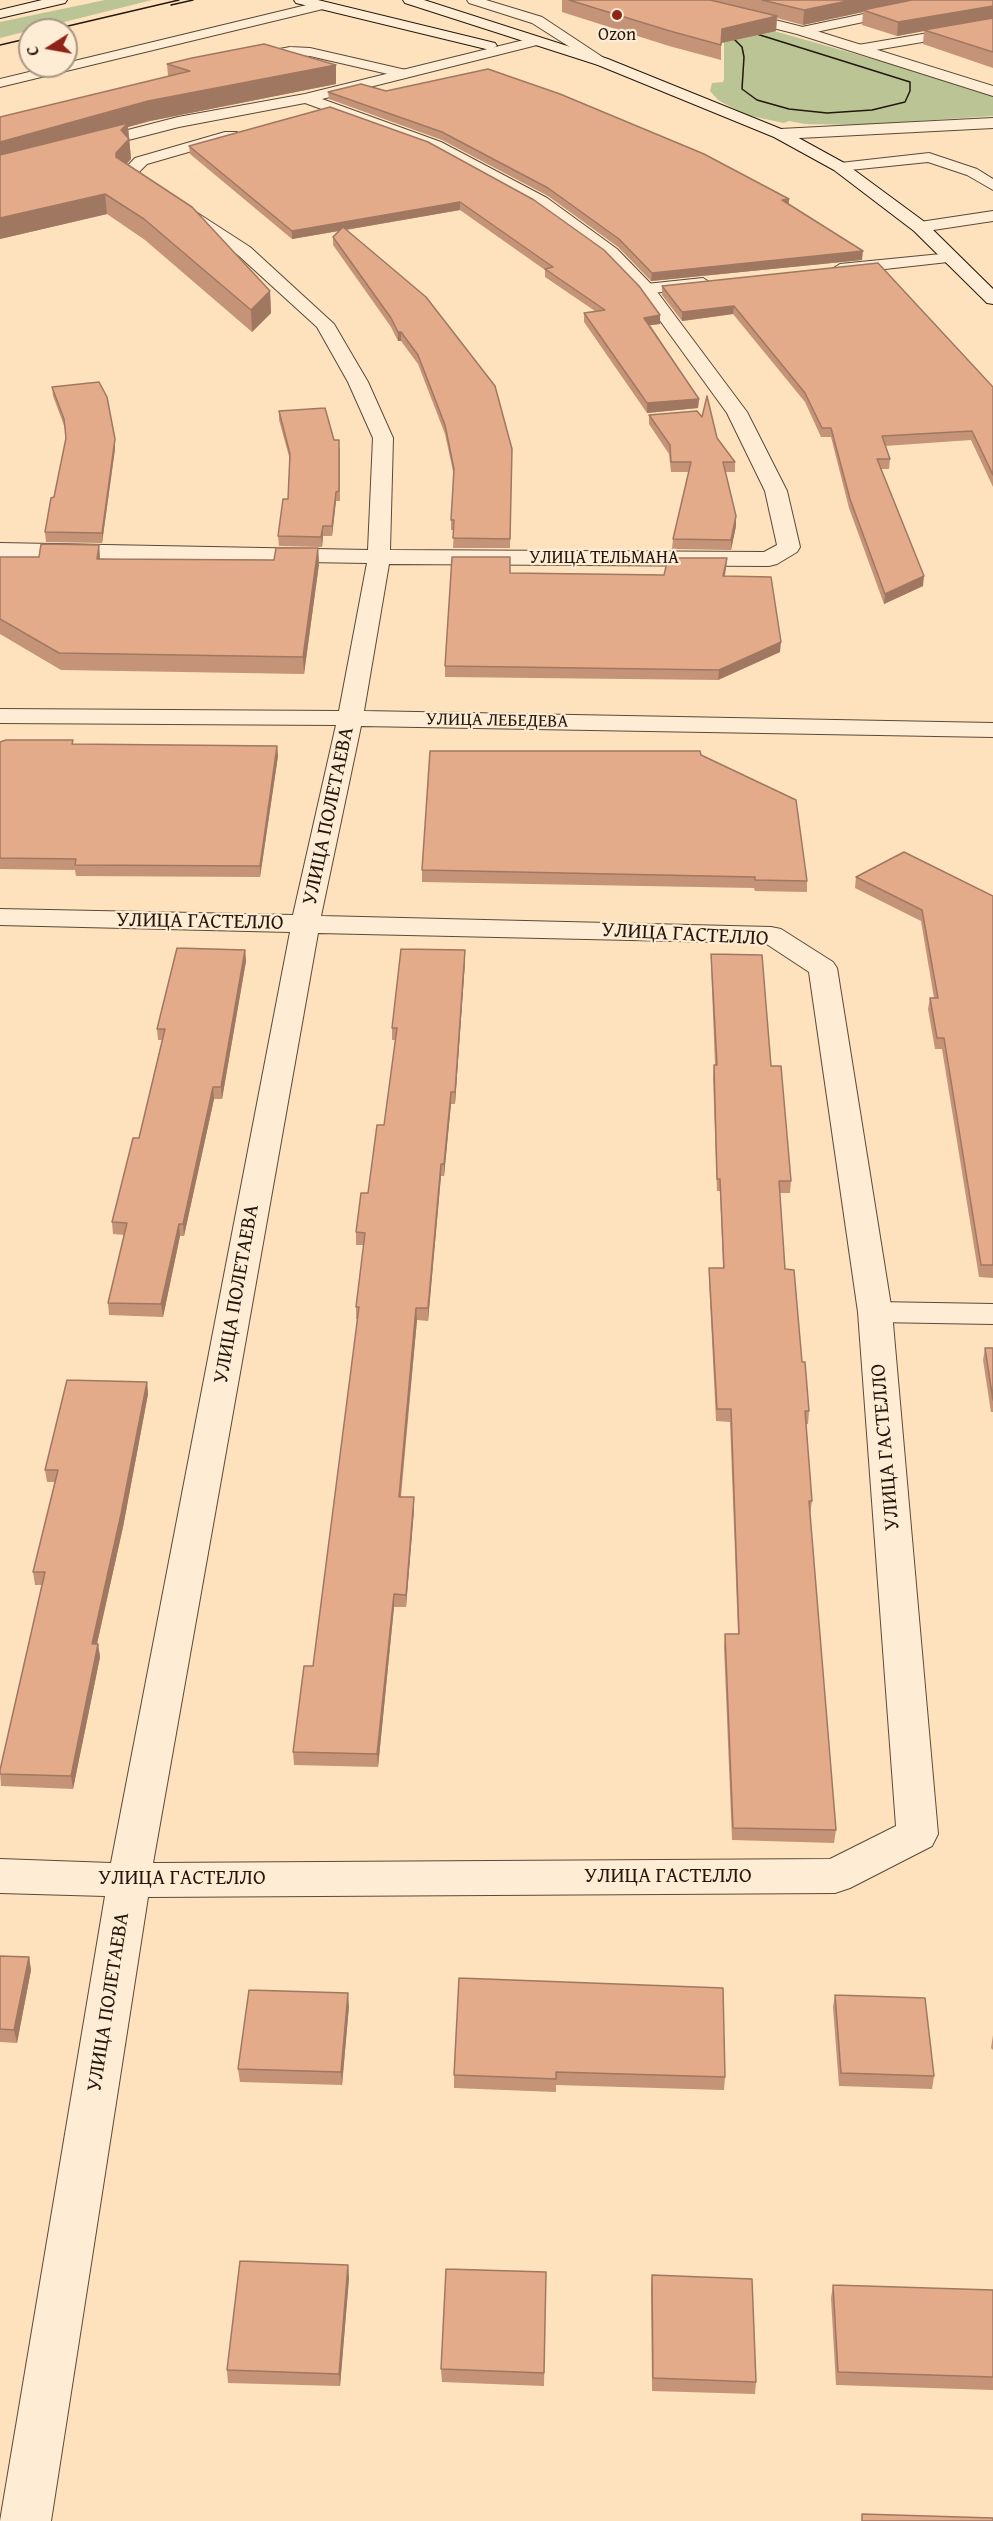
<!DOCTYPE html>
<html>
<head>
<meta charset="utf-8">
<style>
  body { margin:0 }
  #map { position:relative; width:993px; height:2521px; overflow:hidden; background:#fde2bd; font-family:"Gentium Book Plus",serif }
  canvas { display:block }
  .north { position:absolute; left:18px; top:18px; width:60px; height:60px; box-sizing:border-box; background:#feecd4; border:2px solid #a79784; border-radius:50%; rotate:259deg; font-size:16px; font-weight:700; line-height:24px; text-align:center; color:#24170d }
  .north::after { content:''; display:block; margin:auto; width:21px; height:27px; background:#8f2418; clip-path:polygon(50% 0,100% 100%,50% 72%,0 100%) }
</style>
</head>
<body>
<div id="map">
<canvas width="993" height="2521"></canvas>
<div class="north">С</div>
</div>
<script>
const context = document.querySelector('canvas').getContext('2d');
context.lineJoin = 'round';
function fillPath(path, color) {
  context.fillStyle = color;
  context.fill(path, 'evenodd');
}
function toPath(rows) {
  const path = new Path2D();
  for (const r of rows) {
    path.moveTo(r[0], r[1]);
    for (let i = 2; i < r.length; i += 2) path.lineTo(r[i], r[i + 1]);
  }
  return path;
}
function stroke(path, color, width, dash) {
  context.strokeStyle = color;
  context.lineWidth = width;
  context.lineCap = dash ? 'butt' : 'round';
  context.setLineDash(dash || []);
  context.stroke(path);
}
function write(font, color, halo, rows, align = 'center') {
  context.font = font + ' "Gentium Book Plus",serif';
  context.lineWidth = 4.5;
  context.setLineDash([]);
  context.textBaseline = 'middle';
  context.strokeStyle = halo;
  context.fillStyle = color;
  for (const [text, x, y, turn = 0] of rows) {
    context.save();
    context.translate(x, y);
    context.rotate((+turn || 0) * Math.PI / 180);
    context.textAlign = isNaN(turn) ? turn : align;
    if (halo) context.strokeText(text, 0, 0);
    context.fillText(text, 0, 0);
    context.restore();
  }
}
const green = toPath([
  [105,0,152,0,0,38,0,22],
  [760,27,993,93,993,116,859,125,805,124,789,121,784,123,746,115,718,100,710,91,712,83,723,82,724,79,724,40]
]);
const lane = toPath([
  [467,0,486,0,542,17,610,62,603,66,598,65,532,23,469,3,467,0],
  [930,0,954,0,948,4,802,35,796,31,802,27,930,0],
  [319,2,325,6,323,9,0,87,0,79,54,66,66,66,66,63,319,2],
  [993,22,993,30,858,53,851,49,858,45,993,22],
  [290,47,310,48,406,70,408,73,401,77,310,56,290,55,248,63,241,59,248,55,290,47],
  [929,153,977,169,993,179,993,190,967,175,928,162,840,171,833,167,840,163,929,153],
  [993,211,993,221,920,232,912,227,920,222,993,211],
  [951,253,959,258,957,261,840,274,832,269,840,264,951,253],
  [703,278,711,283,709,286,646,294,638,289,646,284,703,278],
  [875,1302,993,1304,993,1324,875,1322,864,1319,860,1312,864,1305,875,1302]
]);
const street = toPath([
  [672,0,695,0,807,28,993,86,993,96,797,34,674,3,672,0],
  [536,37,543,41,541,44,322,99,441,142,547,198,617,249,652,285,747,412,787,491,800,547,797,552,777,564,769,566,389,564,364,711,993,723,993,737,361,726,321,916,771,927,781,929,833,962,837,968,892,1312,938,1834,932,1846,850,1888,835,1893,148,1897,51,2521,0,2521,105,1896,0,1893,0,1859,111,1863,290,932,0,925,0,909,293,915,336,725,0,723,0,709,339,711,367,563,0,557,0,543,368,550,373,438,348,382,317,327,238,255,119,175,135,158,225,132,237,132,239,135,237,138,147,164,137,174,250,247,334,324,368,382,393,438,390,550,764,552,777,545,765,491,727,413,640,293,605,257,535,206,429,148,305,103,179,127,0,173,0,163,178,117,305,94,536,37],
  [318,933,765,943,809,972,858,1312,896,1826,830,1859,153,1863,318,933],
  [993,118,993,128,780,139,772,134,780,129,993,118]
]);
const secondary = toPath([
  [42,0,67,0,65,3,0,18,0,10,42,0],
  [294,0,318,0,495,43,497,46,490,50,296,3,294,0],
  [403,0,424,0,608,59,786,131,846,164,926,223,993,289,993,304,987,303,914,231,834,170,774,137,598,65,405,3,403,0]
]);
const tram = toPath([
  [171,5,193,0],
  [51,30,179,0],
  [723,33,732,37,742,47,744,57,742,89,757,100,789,109,827,113,872,110,905,102,910,91,910,82,744,30],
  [0,45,30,38]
]);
const wall = toPath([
  [562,0,993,0,993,68,923,44,924,31,897,36,862,25,863,12,803,25,777,18,776,31,721,43,721,60,669,46,562,12],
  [167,64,336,84,150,121,128,127,131,159,127,164,270,291,271,313,252,332,145,240,107,214,0,239,168,76],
  [386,91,789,199,789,204,862,260,651,281,618,247,548,196,442,140,329,99,328,92],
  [330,107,660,315,660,324,650,325,699,399,698,408,647,413,584,322,584,313,595,311,545,277,545,270,460,210,346,230,512,449,510,548,453,548,454,530,451,530,451,520,454,476,445,434,418,364,401,341,398,341,391,327,333,245,333,237,339,231,292,239,190,154,189,146],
  [878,263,993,387,993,487,971,440,885,446,890,459,889,469,881,469,923,586,884,604,849,508,831,437,821,437,805,402,733,314,682,321,662,295,662,286],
  [52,387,115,449,102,543,46,542,45,532,54,497,66,438,65,428,53,396],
  [279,411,334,440,340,449,340,501,336,501,332,536,323,536,322,547,279,546,278,536,288,499,290,460,279,420],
  [649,415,717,438,735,462,735,472,725,472,736,516,736,526,731,550,672,549,673,539,689,472,671,472,669,454,649,424],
  [99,545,100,559,274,560,318,548,319,564,304,674,61,670,0,634,0,557,39,557],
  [726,568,725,576,780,652,718,680,445,677,445,666,664,575],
  [73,740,73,744,277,746,278,756,260,877,76,876,75,870,0,869,0,742],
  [701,755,807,881,807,892,755,891,754,888,422,882,422,870],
  [856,877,993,896,993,1278,979,1277,942,1049,935,1049,928,1009,930,998,934,998,921,921,855,888],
  [245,950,246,961,222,1099,214,1099,184,1236,180,1236,163,1317,109,1315,108,1303,124,1235,113,1234,112,1222,139,1138,162,1040,158,1040,157,1029],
  [711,954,771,1066,791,1181,790,1193,780,1193,785,1269,802,1362,809,1411,808,1424,806,1424,812,1501,810,1514,836,1830,834,1843,732,1840,724,1647,725,1634,738,1634,730,1422,716,1421,709,1280,709,1268,723,1268,720,1191,717,1191,713,1077,714,1065,715,1065,711,965],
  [465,962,455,1104,451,1104,444,1176,441,1176,428,1321,417,1320,401,1497,414,1497,414,1510,406,1607,394,1607,378,1767,294,1765,293,1752,313,1666,358,1319,356,1319,356,1307,364,1245,356,1245,356,1232,368,1193,384,1125,396,1040,392,1040,392,1028],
  [985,1348,993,1348,993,1412,991,1412,983,1360],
  [147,1382,148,1394,123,1527,97,1644,98,1644,100,1657,73,1789,1,1786,0,1770,42,1585,35,1585,33,1572,55,1482,47,1482,45,1470],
  [0,1956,29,1957,31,1970,17,2043,0,2042],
  [459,1978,725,2077,724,2090,556,2085,556,2092,454,2088,454,2075],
  [835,1995,934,2076,932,2089,839,2086,833,2007],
  [349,2006,342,2085,240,2082,238,2069],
  [993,2035,993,2050,991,2048],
  [348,2265,349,2278,340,2386,228,2383,227,2370],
  [546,2272,544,2386,442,2382,441,2369],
  [652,2275,756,2382,755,2394,652,2391,651,2288],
  [833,2285,993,2290,993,2390,836,2385,831,2298]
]);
const shadedWall = toPath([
  [852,0,919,0,863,10,863,12,803,25,804,10],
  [993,6,993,20,924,30,924,31,897,36,898,22],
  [777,16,776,31,721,43,722,29],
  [336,65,336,84,150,121,128,127,131,159,117,173,0,162,0,142,148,101],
  [105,194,107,214,0,239,0,218],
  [789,199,788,207,782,200],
  [460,202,460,210,292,239,292,231],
  [863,251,862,260,651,281,652,273],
  [270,291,271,313,252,332,251,310],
  [734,306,733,314,682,321,682,312],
  [660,315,660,324,644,326,644,318],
  [398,332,401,332,401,341,398,341],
  [699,399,698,408,647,413,647,403],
  [115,439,115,449,102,543,102,533],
  [336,492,336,501,332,536,332,526],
  [736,516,736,526,731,550,731,540],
  [323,526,323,536,322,547,321,537],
  [99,545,100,561,97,559],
  [318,548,319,564,304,674,303,657],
  [727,558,726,568,722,586,723,576],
  [924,576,923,586,884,604,885,594],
  [781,642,780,652,718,680,719,670],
  [277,746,278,756,260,877,260,866],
  [245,950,246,961,222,1099,221,1087],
  [465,950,465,962,455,1104,455,1092],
  [213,1087,214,1099,184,1236,183,1224],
  [451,1092,451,1104,444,1176,444,1164],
  [441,1164,441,1176,428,1321,428,1308],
  [179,1224,180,1236,163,1317,161,1304],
  [416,1308,417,1320,399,1509,399,1497],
  [147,1382,148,1394,123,1527,94,1657,92,1644],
  [414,1497,414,1510,406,1607,406,1595],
  [394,1594,394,1607,378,1767,377,1754],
  [98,1644,100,1657,73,1789,71,1776],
  [29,1957,31,1970,17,2043,14,2030],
  [348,1993,349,2006,342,2085,341,2072],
  [348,2265,349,2278,340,2386,339,2374]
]);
const building = toPath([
  [569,0,710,0,777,16,722,29,721,45,670,31,569,0],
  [762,0,852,0,804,10,762,0],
  [912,0,993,0,993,6,898,22,863,10,912,0],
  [993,18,993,52,924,30,993,18],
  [264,44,336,65,148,101,0,142,0,117,190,71,167,64,192,58,264,44],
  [488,69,560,94,704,154,789,199,782,200,863,251,652,273,619,239,548,188,442,132,328,92,361,84,386,91,488,69],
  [330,107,428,142,534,200,604,250,639,286,660,315,644,318,699,399,647,403,584,313,605,310,545,269,553,267,460,202,292,231,189,146,330,107],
  [128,123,121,130,129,139,116,153,116,157,192,207,270,291,251,310,144,219,105,194,0,218,0,155,128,123],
  [343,227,426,297,495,386,512,449,510,539,453,538,454,520,451,520,454,469,445,425,418,355,401,332,398,332,391,318,333,237,343,227],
  [878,263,993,387,993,475,972,431,882,436,890,459,877,459,924,576,885,594,850,499,831,428,822,428,805,393,734,306,682,312,662,286,878,263],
  [99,382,107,397,115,439,102,533,45,532,51,498,54,497,66,438,64,419,52,387,99,382],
  [707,396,717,438,735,462,723,462,736,516,731,540,673,539,691,462,671,462,670,445,649,415,697,411,702,417,707,396],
  [325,408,334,440,339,440,339,491,336,492,332,526,323,526,321,537,278,536,283,499,288,499,290,454,279,411,325,408],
  [41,544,99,545,97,559,274,560,276,548,318,548,303,657,59,653,0,619,0,557,39,557,41,544],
  [452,557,510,557,510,573,664,575,668,558,727,558,723,576,771,577,781,642,719,670,445,666,452,557],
  [6,740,73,740,72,744,277,746,260,866,75,865,76,859,0,858,0,742,6,740],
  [430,751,700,751,701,755,796,800,807,881,755,880,755,877,422,870,430,751],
  [904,852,993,896,993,1265,981,1265,944,1038,937,1038,930,998,938,998,922,910,856,877,904,852],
  [177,948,245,950,221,1087,213,1087,183,1224,179,1224,161,1304,108,1303,127,1223,112,1222,133,1138,139,1138,165,1029,157,1029,177,948],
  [401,949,465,950,455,1092,451,1092,444,1164,441,1164,428,1308,416,1308,399,1497,414,1497,406,1595,394,1594,377,1754,293,1752,304,1666,313,1666,359,1307,356,1307,365,1233,356,1232,361,1193,368,1193,377,1125,384,1125,397,1028,392,1028,401,949],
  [711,954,762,955,771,1066,781,1066,791,1181,779,1181,785,1269,794,1270,802,1362,805,1362,809,1411,805,1411,812,1501,809,1501,836,1830,733,1828,725,1634,739,1634,731,1409,717,1409,709,1268,724,1268,720,1179,717,1179,714,1065,717,1065,711,954],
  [985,1348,993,1348,993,1400,985,1348],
  [67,1380,147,1382,121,1514,92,1644,98,1644,71,1776,0,1774,0,1770,45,1572,33,1572,58,1470,45,1470,67,1380],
  [0,1956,29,1957,14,2030,0,2029,0,1956],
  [459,1978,723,1988,725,2077,556,2072,556,2079,454,2075,459,1978],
  [249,1990,348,1993,341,2072,238,2069,249,1990],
  [835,1995,925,1998,934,2076,841,2073,835,1995],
  [240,2261,348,2265,339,2374,227,2370,240,2261],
  [446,2269,546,2272,544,2373,441,2369,446,2269],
  [652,2275,752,2279,756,2382,653,2378,652,2275],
  [833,2285,993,2290,993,2377,838,2372,833,2285],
  [862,2514,993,2518,993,2521,862,2521,862,2514]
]);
const markers = [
  [617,15,6,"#8f2418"]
];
const farPoinames = [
  ["Ozon",617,35]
];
const farStreetnames = [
  ["УЛИЦА ТЕЛЬМАНА",604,558],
  ["УЛИЦА ЛЕБЕДЕВА",497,721,1]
];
const streetNames = [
  ["УЛИЦА ПОЛЕТАЕВА",329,816,-78],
  ["УЛИЦА ГАСТЕЛЛО",200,922,1],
  ["УЛИЦА ГАСТЕЛЛО",685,935,3],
  ["УЛИЦА ПОЛЕТАЕВА",237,1294,-80],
  ["УЛИЦА ГАСТЕЛЛО",886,1447,-95],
  ["УЛИЦА ГАСТЕЛЛО",668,1877],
  ["УЛИЦА ГАСТЕЛЛО",182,1879],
  ["УЛИЦА ПОЛЕТАЕВА",109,2002,-81]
];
fillPath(green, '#bac495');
stroke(lane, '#5a4a39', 2);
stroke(street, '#5a4a39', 2);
stroke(secondary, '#24170d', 2);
fillPath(lane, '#feecd4');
fillPath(street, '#feecd4');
fillPath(secondary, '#feecd4');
stroke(tram, '#24170d', 1.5);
fillPath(wall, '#c49378');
fillPath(shadedWall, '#a07861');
fillPath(building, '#e4ab8b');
stroke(building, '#a07861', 1.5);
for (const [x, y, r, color] of markers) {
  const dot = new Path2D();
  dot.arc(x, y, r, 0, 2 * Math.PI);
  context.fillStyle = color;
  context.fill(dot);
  stroke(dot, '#feecd4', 2);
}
write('18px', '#24170d', '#feecd4', farPoinames);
write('18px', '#24170d', '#feecd4', farStreetnames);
write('21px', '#24170d', '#feecd4', streetNames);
</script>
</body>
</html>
